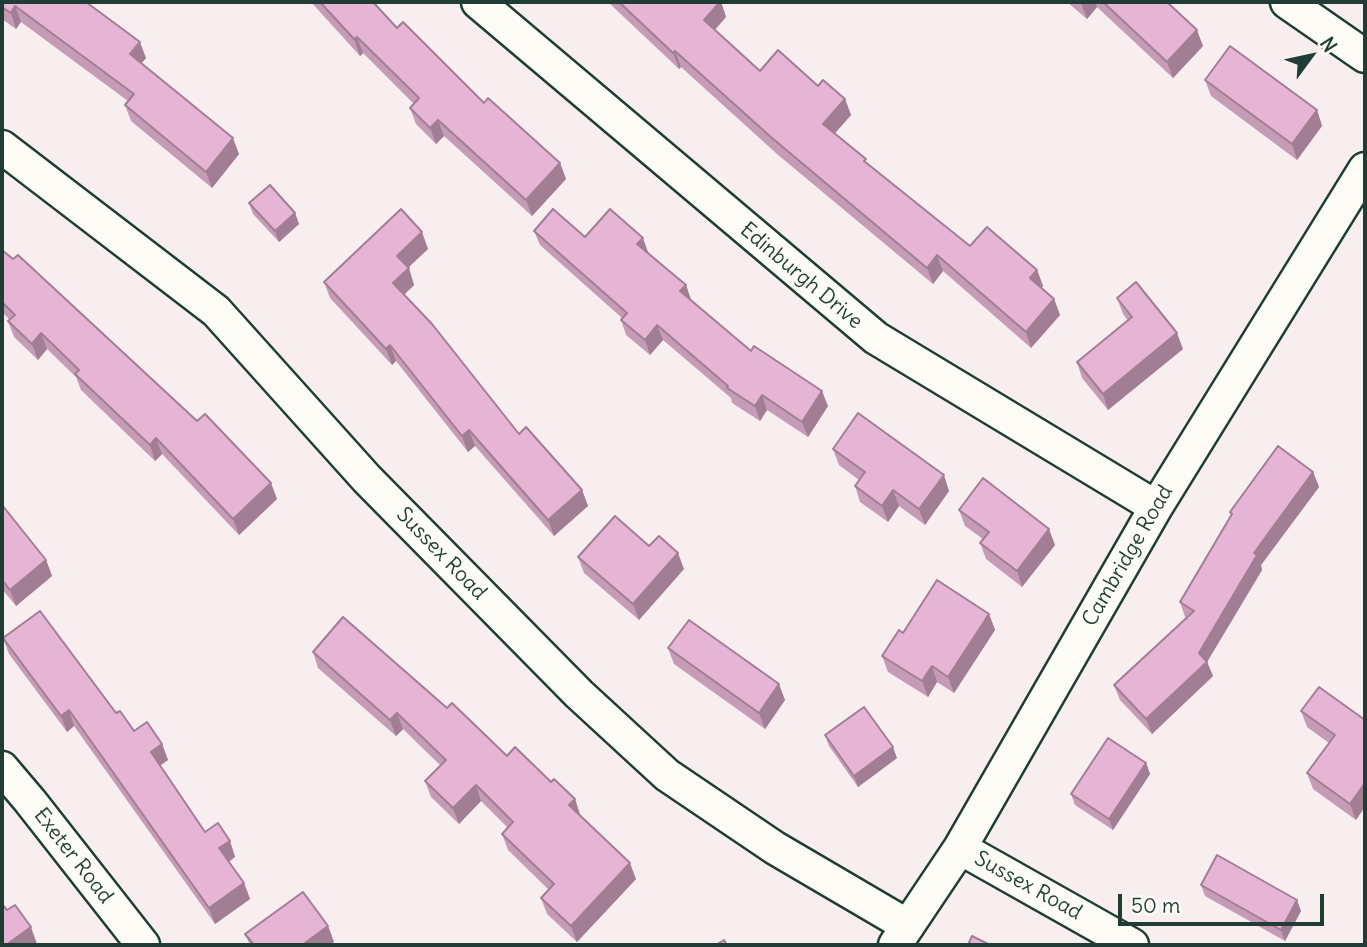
<!DOCTYPE html>
<html>
<head>
<meta charset="utf-8">
<style>
  body { margin:0 }
  #map { position:relative; width:1367px; height:947px; overflow:hidden; background:#f8eef0; font-family:Delius,sans-serif }
  canvas { display:block }
  .frame { position:absolute; inset:0; border:4px solid #1f3d34; pointer-events:none }
  .north { position:absolute; left:1276px; top:21px; width:70px; height:70px; -webkit-text-stroke:5px #fdfcf7; paint-order:stroke; rotate:57deg; font-size:19px; font-weight:700; line-height:28px; text-align:center; color:#1f3d34 }
  .north::after { content:''; display:block; margin:auto; width:24px; height:32px; background:#1f3d34; clip-path:polygon(50% 0,100% 100%,50% 72%,0 100%) }
  .scale { position:absolute; left:1118px; top:894px; width:206px; height:32px; box-sizing:border-box; border:4px solid #1f3d34; border-top:0; padding-left:9px; font-size:21px; line-height:24px; white-space:nowrap; color:#1f3d34; -webkit-text-stroke:5px #fdfcf7; paint-order:stroke }
</style>
</head>
<body>
<div id="map">
<canvas width="1367" height="947"></canvas>
<div class="frame"></div>
<div class="north">N</div>
<div class="scale">50 m</div>
</div>
<script>
const context = document.querySelector('canvas').getContext('2d');
context.lineJoin = 'round';
function toPath(rows) {
  const path = new Path2D();
  for (const r of rows) {
    path.moveTo(r[0], r[1]);
    for (let i = 2; i < r.length; i += 2) path.lineTo(r[i], r[i + 1]);
  }
  return path;
}
function stroke(path, color, width, dash) {
  context.strokeStyle = color;
  context.lineWidth = width;
  context.lineCap = dash ? 'butt' : 'round';
  context.setLineDash(dash || []);
  context.stroke(path);
}
function fillPath(path, color) {
  context.fillStyle = color;
  context.fill(path, 'evenodd');
}
function write(font, color, halo, rows, align = 'center') {
  context.font = font + ' Delius,sans-serif';
  context.lineWidth = 6;
  context.setLineDash([]);
  context.textBaseline = 'middle';
  context.strokeStyle = halo;
  context.fillStyle = color;
  for (const [text, x, y, turn = 0] of rows) {
    context.save();
    context.translate(x, y);
    context.rotate((+turn || 0) * Math.PI / 180);
    context.textAlign = isNaN(turn) ? turn : align;
    if (halo) context.strokeText(text, 0, 0);
    context.fillText(text, 0, 0);
    context.restore();
  }
}
const street = toPath([
  [478,2,876,338,1156,507],
  [1287,2,1365,56],
  [2,147,216,311,367,479,579,694,667,775,775,848,908,926],
  [2,768,30,801,143,945],
  [960,848,1132,945],
  [895,945,960,848,1156,507,1365,169]
]);
const wall = toPath([
  [2,2,86,2,146,58,141,63,239,154,212,188,131,121,125,105,128,101,21,22,16,29,2,19],
  [311,2,373,2,397,28,484,103,560,163,566,179,532,216,444,136,436,144,416,124,410,108,414,104,363,53,360,56],
  [608,2,721,2,726,17,715,30,760,71,818,86,845,99,851,115,835,133,867,164,970,246,1037,270,1043,286,1041,288,1054,299,1060,315,1031,348,943,271,933,284,777,154,681,67,679,69],
  [1067,2,1167,2,1203,46,1173,78,1097,7,1087,19],
  [1205,80,1317,110,1322,126,1297,160,1211,96],
  [249,203,295,213,299,224,279,242,253,214],
  [534,231,585,237,648,252,686,285,691,300,751,351,828,406,808,437,767,410,760,421,732,403,731,398,663,340,650,355,626,335,621,320,622,318,540,245],
  [428,249,408,268,414,285,404,295,519,434,582,490,588,506,554,536,475,446,468,452,396,361,392,365,330,298,324,282],
  [2,250,277,499,239,535,162,454,155,461,81,390,76,377,47,349,38,360,14,337,8,321,10,320,2,312],
  [1117,298,1183,349,1108,410,1082,378,1077,362,1128,321,1123,314],
  [833,449,949,491,925,525,899,506,888,522,860,502,855,486,859,480,839,465],
  [1313,472,1319,487,1261,565,1262,570,1207,662,1213,676,1152,734,1120,700,1114,685,1187,618,1185,617,1180,602,1231,515,1230,512],
  [2,505,46,560,52,576,16,606,2,589],
  [959,510,1055,545,1022,587,986,559,980,543,983,539,965,526],
  [649,546,684,569,639,620,584,573,578,557],
  [989,614,995,630,954,693,937,682,928,697,888,672,882,656,903,633],
  [3,638,116,713,134,731,162,744,168,760,160,766,205,832,230,841,235,857,229,862,244,883,250,899,215,924,74,726,67,732,9,654],
  [668,648,785,700,765,729,674,664],
  [313,652,447,708,507,756,551,782,575,799,580,815,580,816,636,879,577,942,547,914,541,898,549,890,508,850,502,834,508,828,481,801,459,824,431,797,425,781,441,766,403,729,396,736,318,668],
  [1301,711,1365,720,1356,820,1313,789,1307,773,1329,743,1307,727],
  [825,735,897,758,858,787,829,746],
  [1146,763,1150,774,1113,830,1075,805,1071,794],
  [1201,885,1301,911,1285,941,1205,896],
  [328,926,334,942,329,945,250,945,245,934]
]);
const shadedWall = toPath([
  [721,2,726,17,709,36,704,20],
  [1082,2,1095,2,1097,7,1087,19,1081,3],
  [15,6,21,22,16,29,11,13],
  [1197,30,1203,46,1173,78,1167,62],
  [357,37,363,53,360,56,354,39],
  [140,42,146,58,136,70,130,54],
  [675,51,681,67,679,69,673,53],
  [845,99,851,115,829,140,823,124],
  [1317,110,1322,126,1297,160,1292,144],
  [438,120,444,136,436,144,430,128],
  [233,138,239,154,212,188,206,172],
  [560,163,566,179,532,216,526,200],
  [295,213,299,224,279,242,275,231],
  [422,232,428,249,403,272,397,256],
  [643,238,648,252,643,259,637,244],
  [937,255,943,271,933,284,927,268],
  [409,268,414,285,399,299,393,283],
  [1037,270,1043,286,1036,294,1030,278],
  [686,285,691,300,686,306,680,291],
  [1054,299,1060,315,1031,348,1026,332],
  [657,325,663,340,650,355,645,340],
  [41,333,47,349,38,360,32,344],
  [1177,333,1183,349,1108,410,1103,394],
  [390,345,396,361,392,365,386,349],
  [822,391,828,406,808,437,802,422],
  [762,395,767,410,760,421,755,406],
  [469,430,475,446,468,452,462,436],
  [156,438,162,454,155,461,150,445],
  [1313,472,1319,487,1261,565,1262,570,1207,662,1213,676,1152,734,1146,719,1199,653,1254,553],
  [944,475,949,491,925,525,919,509],
  [271,483,277,499,239,535,233,519],
  [582,490,588,506,554,536,548,520],
  [893,490,899,506,888,522,882,506],
  [1049,529,1055,545,1022,587,1017,571],
  [678,553,684,569,639,620,633,604],
  [46,560,52,576,16,606,10,590],
  [989,614,995,630,954,693,948,677],
  [932,666,937,682,928,697,922,681],
  [779,684,785,700,765,729,759,713],
  [69,710,74,726,67,732,61,716],
  [397,713,403,729,396,736,390,720],
  [162,744,168,760,156,768,151,752],
  [893,747,897,758,858,787,854,776],
  [1146,763,1150,774,1113,830,1109,819],
  [1365,783,1365,807,1356,820,1350,804],
  [476,785,481,801,459,824,453,808],
  [575,799,580,815,574,821,569,805],
  [230,841,235,857,225,864,219,848],
  [630,863,636,879,577,942,571,926],
  [244,883,250,899,215,924,209,908],
  [1297,900,1301,911,1285,941,1281,930],
  [328,926,334,942,329,945,306,945,305,943],
  [31,927,37,944,35,945,6,945]
]);
const building = toPath([
  [2,2,86,2,140,42,130,54,233,138,206,172,125,105,134,94,15,6,11,13,2,7,2,2],
  [320,2,373,2,397,28,403,22,484,103,488,98,560,163,526,200,438,120,430,128,410,108,419,98,357,37,354,39,320,2],
  [619,2,720,2,704,20,760,71,778,50,818,86,823,80,845,99,823,124,866,159,864,161,970,246,987,227,1037,270,1030,278,1054,299,1026,332,937,255,927,268,772,138,675,51,673,53,619,2],
  [1103,2,1167,2,1197,30,1167,62,1103,2],
  [1230,46,1317,110,1292,144,1205,80,1230,46],
  [270,185,295,213,275,231,249,203,270,185],
  [401,209,422,232,397,256,409,268,393,283,432,324,519,434,526,427,582,490,548,520,469,430,462,436,390,345,386,349,324,282,401,209],
  [553,209,585,237,610,209,643,238,637,244,686,285,680,291,751,351,754,346,822,391,802,422,762,395,755,406,727,388,728,386,657,325,645,340,621,320,627,313,534,231,553,209],
  [2,250,13,259,18,255,197,421,205,414,271,483,233,519,156,438,150,445,75,374,79,370,41,333,32,344,8,321,15,315,2,302,2,250],
  [1136,282,1177,333,1103,394,1077,362,1132,317,1117,298,1136,282],
  [858,413,944,475,919,509,893,490,882,506,855,486,865,472,833,449,858,413],
  [1278,446,1313,472,1254,553,1257,555,1199,653,1207,662,1146,719,1114,685,1194,611,1180,602,1232,514,1230,512,1278,446],
  [983,478,1049,529,1017,571,980,543,989,532,959,510,983,478],
  [2,505,46,560,10,590,2,580,2,505],
  [615,516,649,546,659,536,678,553,633,604,578,557,615,516],
  [937,580,989,614,948,677,932,666,922,681,882,656,899,630,903,633,937,580],
  [40,611,116,713,120,711,134,731,147,722,162,744,151,752,205,832,218,823,230,841,219,848,244,883,209,908,69,710,61,716,3,638,40,611],
  [343,617,447,708,452,703,507,756,515,747,551,782,554,779,575,799,569,805,630,863,571,926,541,898,554,884,502,834,513,822,476,785,453,808,425,781,446,760,397,713,390,720,313,652,343,617],
  [689,620,779,684,759,713,668,648,689,620],
  [1319,687,1365,720,1365,783,1350,804,1307,773,1335,735,1301,711,1319,687],
  [864,707,893,747,854,776,825,735,864,707],
  [1108,738,1146,763,1109,819,1071,794,1108,738],
  [1217,855,1297,900,1281,930,1201,885,1217,855],
  [303,892,328,926,305,943,307,945,254,945,245,934,303,892],
  [2,904,7,910,15,905,31,927,6,945,2,945,2,904],
  [972,936,990,945,968,945,972,936],
  [724,940,727,945,716,945,724,940]
]);
const streetNames = [
  ["Edinburgh Drive",801,276,40],
  ["Sussex Road",441,554,46],
  ["Cambridge Road",1128,556,-60],
  ["Exeter Road",73,856,52],
  ["Sussex Road",1028,886,29]
];
stroke(street, '#1f3d34', 37);
stroke(street, '#fdfcf7', 32);
fillPath(wall, '#c69bb6');
fillPath(shadedWall, '#a17e94');
fillPath(building, '#e6b4d4');
stroke(building, '#a17e94', 2);
write('21px', '#1f3d34', '#fdfcf7', streetNames);
</script>
</body>
</html>
